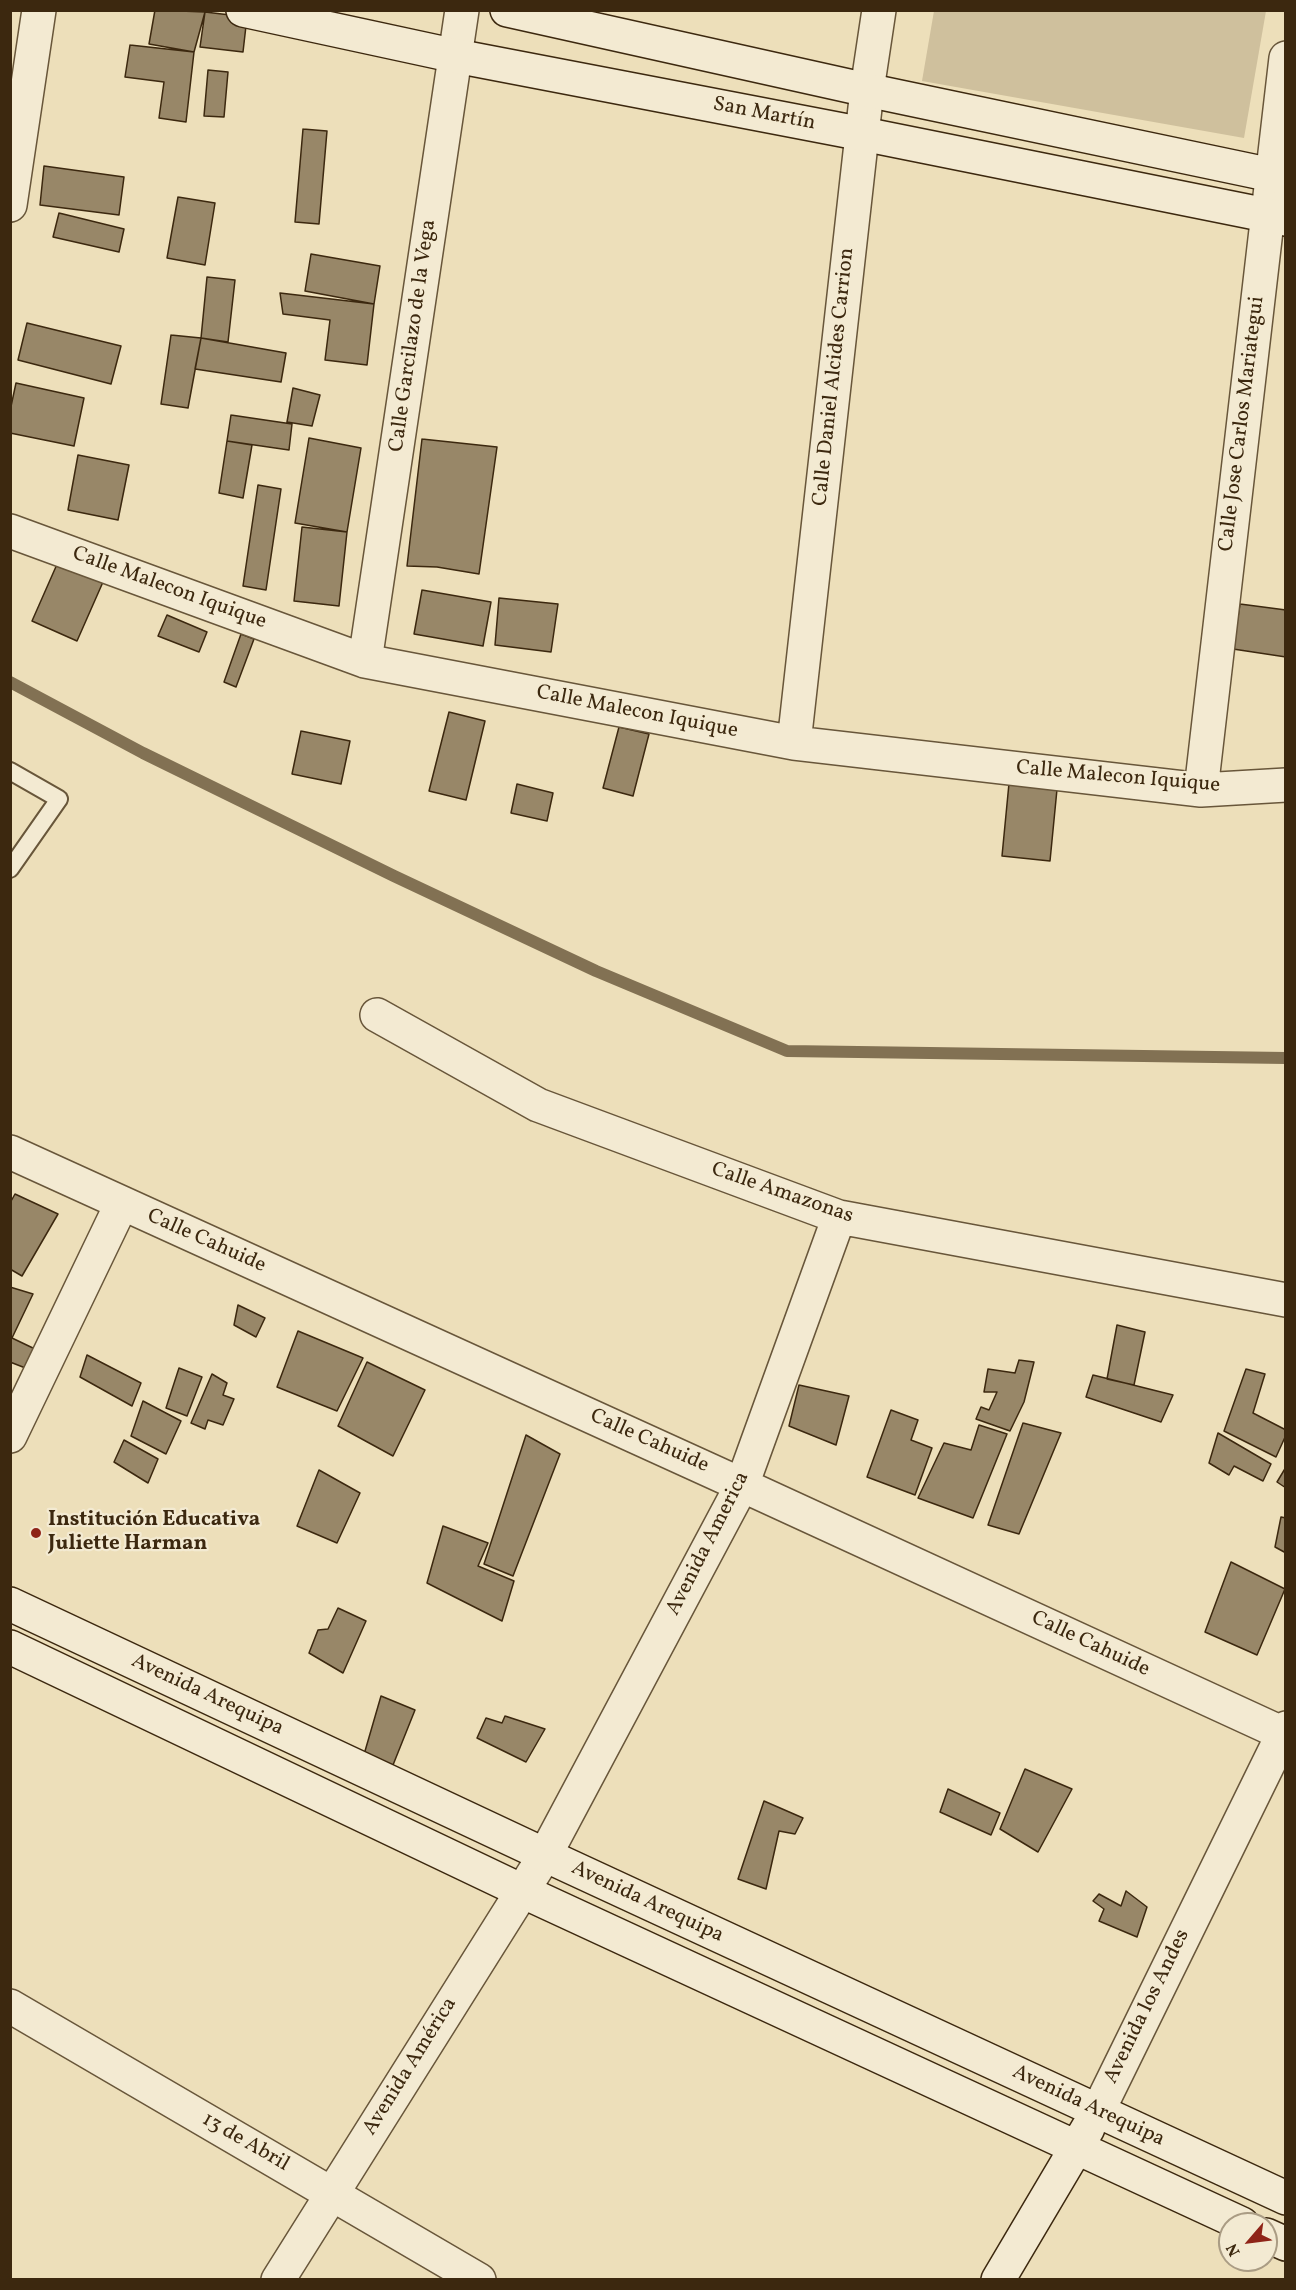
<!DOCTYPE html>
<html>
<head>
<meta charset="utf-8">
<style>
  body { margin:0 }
  #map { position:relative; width:1296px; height:2290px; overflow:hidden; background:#eddfba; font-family:Vollkorn,serif }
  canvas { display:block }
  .frame { position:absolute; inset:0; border:12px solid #3c280f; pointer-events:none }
  .north { position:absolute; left:1218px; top:2212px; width:60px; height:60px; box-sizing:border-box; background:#f3ead2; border:2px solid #aa9c84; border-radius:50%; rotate:242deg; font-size:16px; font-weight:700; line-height:24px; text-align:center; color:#3c280f }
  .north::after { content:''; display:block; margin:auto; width:21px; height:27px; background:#8f2418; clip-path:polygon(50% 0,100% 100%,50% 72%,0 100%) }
</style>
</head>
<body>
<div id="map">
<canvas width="1296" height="2290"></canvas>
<div class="frame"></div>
<div class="north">N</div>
</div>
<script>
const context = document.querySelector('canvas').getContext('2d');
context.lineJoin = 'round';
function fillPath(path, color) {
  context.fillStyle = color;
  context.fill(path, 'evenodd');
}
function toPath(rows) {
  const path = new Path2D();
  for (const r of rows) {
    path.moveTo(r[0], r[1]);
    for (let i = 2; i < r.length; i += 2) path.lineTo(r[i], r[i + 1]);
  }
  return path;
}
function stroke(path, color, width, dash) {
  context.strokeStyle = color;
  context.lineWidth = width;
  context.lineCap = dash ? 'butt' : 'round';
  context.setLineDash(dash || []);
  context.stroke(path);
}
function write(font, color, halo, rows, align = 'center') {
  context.font = font + ' Vollkorn,serif';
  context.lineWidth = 4.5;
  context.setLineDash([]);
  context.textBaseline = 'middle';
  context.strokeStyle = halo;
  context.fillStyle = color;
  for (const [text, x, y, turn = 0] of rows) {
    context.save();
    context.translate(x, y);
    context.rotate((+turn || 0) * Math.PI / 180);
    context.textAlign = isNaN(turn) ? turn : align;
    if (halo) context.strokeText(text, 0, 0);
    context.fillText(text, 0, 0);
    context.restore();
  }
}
const green = toPath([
  [934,11,1266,11,1244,138,922,81]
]);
const stream = toPath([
  [10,682,143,753,394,876,596,971,787,1051,1286,1058]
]);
const building = toPath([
  [155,10,205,12,194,52,149,44,155,10],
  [205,12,247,17,243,52,200,47,205,12],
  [130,45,194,52,186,122,159,118,164,82,125,77,130,45],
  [208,70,228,72,224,117,204,116,208,70],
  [303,129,327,131,319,224,295,222,303,129],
  [44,166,124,177,119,215,40,205,44,166],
  [178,197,215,203,205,265,167,258,178,197],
  [59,213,124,229,119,252,53,237,59,213],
  [311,254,380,266,374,304,305,291,311,254],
  [207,277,235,280,228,342,201,338,207,277],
  [280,293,374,304,367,365,325,360,330,320,283,314,280,293],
  [27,323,121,346,111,384,18,360,27,323],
  [171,335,201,338,188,408,161,404,171,335],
  [201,338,286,353,281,382,195,369,201,338],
  [16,383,84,398,74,446,10,433,10,411,16,383],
  [293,388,320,395,312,426,287,422,293,388],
  [231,415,292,424,289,450,227,441,231,415],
  [309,438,361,448,347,532,295,523,309,438],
  [422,439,497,447,479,574,437,567,407,566,422,439],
  [227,441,252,445,243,498,219,493,227,441],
  [78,455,129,465,118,520,68,510,78,455],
  [258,485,281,489,266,590,243,586,258,485],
  [302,527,347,532,339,606,294,601,302,527],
  [58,562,103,582,77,641,32,621,58,562],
  [422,590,491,602,483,646,414,634,422,590],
  [499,598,558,604,551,652,495,645,499,598],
  [1240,604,1286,610,1286,657,1233,649,1240,604],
  [167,615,207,632,199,652,158,636,167,615],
  [241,634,254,639,236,687,224,682,241,634],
  [449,712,485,721,466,800,429,791,449,712],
  [619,727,649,734,633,796,603,788,619,727],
  [301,731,350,741,341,784,292,774,301,731],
  [1010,773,1058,779,1050,861,1002,856,1010,773],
  [517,784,553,793,547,821,511,813,517,784],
  [15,1194,58,1214,22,1276,10,1269,10,1203,15,1194],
  [10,1287,33,1294,12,1338,35,1349,28,1369,10,1362,10,1287],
  [238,1305,265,1318,256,1337,234,1325,238,1305],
  [1117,1325,1145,1332,1134,1385,1107,1379,1117,1325],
  [298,1331,363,1358,337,1411,277,1387,298,1331],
  [87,1355,141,1383,132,1406,80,1377,87,1355],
  [1019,1360,1034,1362,1024,1402,1010,1431,976,1419,981,1407,989,1410,997,1392,984,1392,988,1369,1015,1373,1019,1360],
  [367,1362,425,1390,393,1456,338,1426,367,1362],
  [179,1368,202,1377,187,1416,166,1408,179,1368],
  [1246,1369,1265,1374,1253,1413,1286,1430,1286,1435,1276,1457,1224,1431,1246,1369],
  [212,1374,227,1383,223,1395,234,1399,223,1425,208,1420,205,1429,191,1423,212,1374],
  [1093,1375,1173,1395,1161,1422,1086,1397,1093,1375],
  [799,1385,849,1396,836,1445,789,1426,799,1385],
  [143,1401,181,1421,166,1454,131,1436,143,1401],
  [891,1410,918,1420,911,1440,932,1448,915,1495,867,1477,891,1410],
  [1023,1423,1061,1433,1019,1534,988,1525,1023,1423],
  [979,1425,1007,1434,973,1518,918,1498,944,1443,971,1450,979,1425],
  [1218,1433,1271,1464,1263,1481,1234,1466,1229,1475,1209,1463,1218,1433],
  [526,1435,560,1454,513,1576,484,1564,526,1435],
  [124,1440,158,1459,148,1483,114,1462,124,1440],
  [1286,1467,1286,1488,1277,1482,1286,1467],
  [319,1470,360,1493,337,1543,297,1526,319,1470],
  [1281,1517,1286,1518,1286,1553,1275,1547,1281,1517],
  [443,1526,488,1543,478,1566,514,1581,502,1621,427,1583,443,1526],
  [1231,1562,1285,1589,1257,1655,1205,1632,1231,1562],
  [338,1608,366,1621,343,1673,309,1653,318,1630,328,1629,338,1608],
  [381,1696,415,1710,391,1770,363,1758,381,1696],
  [505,1716,545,1729,526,1762,477,1738,486,1718,502,1723,505,1716],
  [1025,1769,1072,1789,1038,1852,1000,1829,1025,1769],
  [948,1789,1000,1813,991,1835,940,1812,948,1789],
  [764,1801,803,1818,795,1834,779,1831,766,1889,738,1879,764,1801],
  [1126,1891,1147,1907,1137,1937,1099,1921,1104,1909,1093,1901,1099,1894,1121,1906,1126,1891]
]);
const lane = toPath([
  [10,771,59,799,10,869]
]);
const street = toPath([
  [10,205,39,10],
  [10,531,365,661,794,743,1201,790,1286,785],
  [365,661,462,10],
  [794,743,867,90,879,10],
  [1201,790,1286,58],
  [377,1015,538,1105,839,1217,1286,1300],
  [10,1152,742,1485,1286,1735],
  [10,1436,122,1203],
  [10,2006,479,2280],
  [1098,2111,1286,1728],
  [278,2280,545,1855,742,1485,839,1217]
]);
const secondary = toPath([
  [243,10,456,56,863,134,1286,219],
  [507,10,867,90,1286,178],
  [10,1604,545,1855,1286,2198],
  [10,1647,522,1891,1242,2224],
  [1266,2235,1286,2244],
  [998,2280,1088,2128]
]);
const markers = [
  [36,1533,6,"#8f2418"]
];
const streetNames = [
  ["San Martín",764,115,11],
  ["Calle Garcilazo de la Vega",414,336,-82],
  ["Calle Daniel Alcides Carrion",835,377,-84],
  ["Calle Jose Carlos Mariategui",1243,424,-83],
  ["Calle Malecon Iquique",169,589,20],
  ["Calle Malecon Iquique",637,713,11],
  ["Calle Malecon Iquique",1118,778,5],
  ["Calle Amazonas",782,1194,19],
  ["Calle Cahuide",206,1242,24],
  ["Calle Cahuide",649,1442,24],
  ["Avenida America",709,1544,-63],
  ["Calle Cahuide",1090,1645,25],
  ["Avenida Arequipa",207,1696,25],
  ["Avenida Arequipa",647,1903,25],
  ["Avenida los Andes",1148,2007,-64],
  ["Avenida América",411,2067,-58],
  ["Avenida Arequipa",1088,2107,25],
  ["13 de Abril",245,2143,30]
];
const poiNames = [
  ["Institución Educativa",48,1521],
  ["Juliette Harman",48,1545]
];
fillPath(green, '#cfc09d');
stroke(stream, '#827153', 12);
fillPath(building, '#988768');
stroke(building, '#3c280f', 1.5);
stroke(lane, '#68563a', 20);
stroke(street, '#68563a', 36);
stroke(secondary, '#3c280f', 36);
stroke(lane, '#f3ead2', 16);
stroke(street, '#f3ead2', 33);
stroke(secondary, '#f3ead2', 33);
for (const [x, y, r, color] of markers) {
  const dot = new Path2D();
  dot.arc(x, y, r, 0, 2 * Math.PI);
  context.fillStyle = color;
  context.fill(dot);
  stroke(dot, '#f3ead2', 2);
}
write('21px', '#3c280f', '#f3ead2', streetNames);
write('bold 21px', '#3c280f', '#f3ead2', poiNames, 'left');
</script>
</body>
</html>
